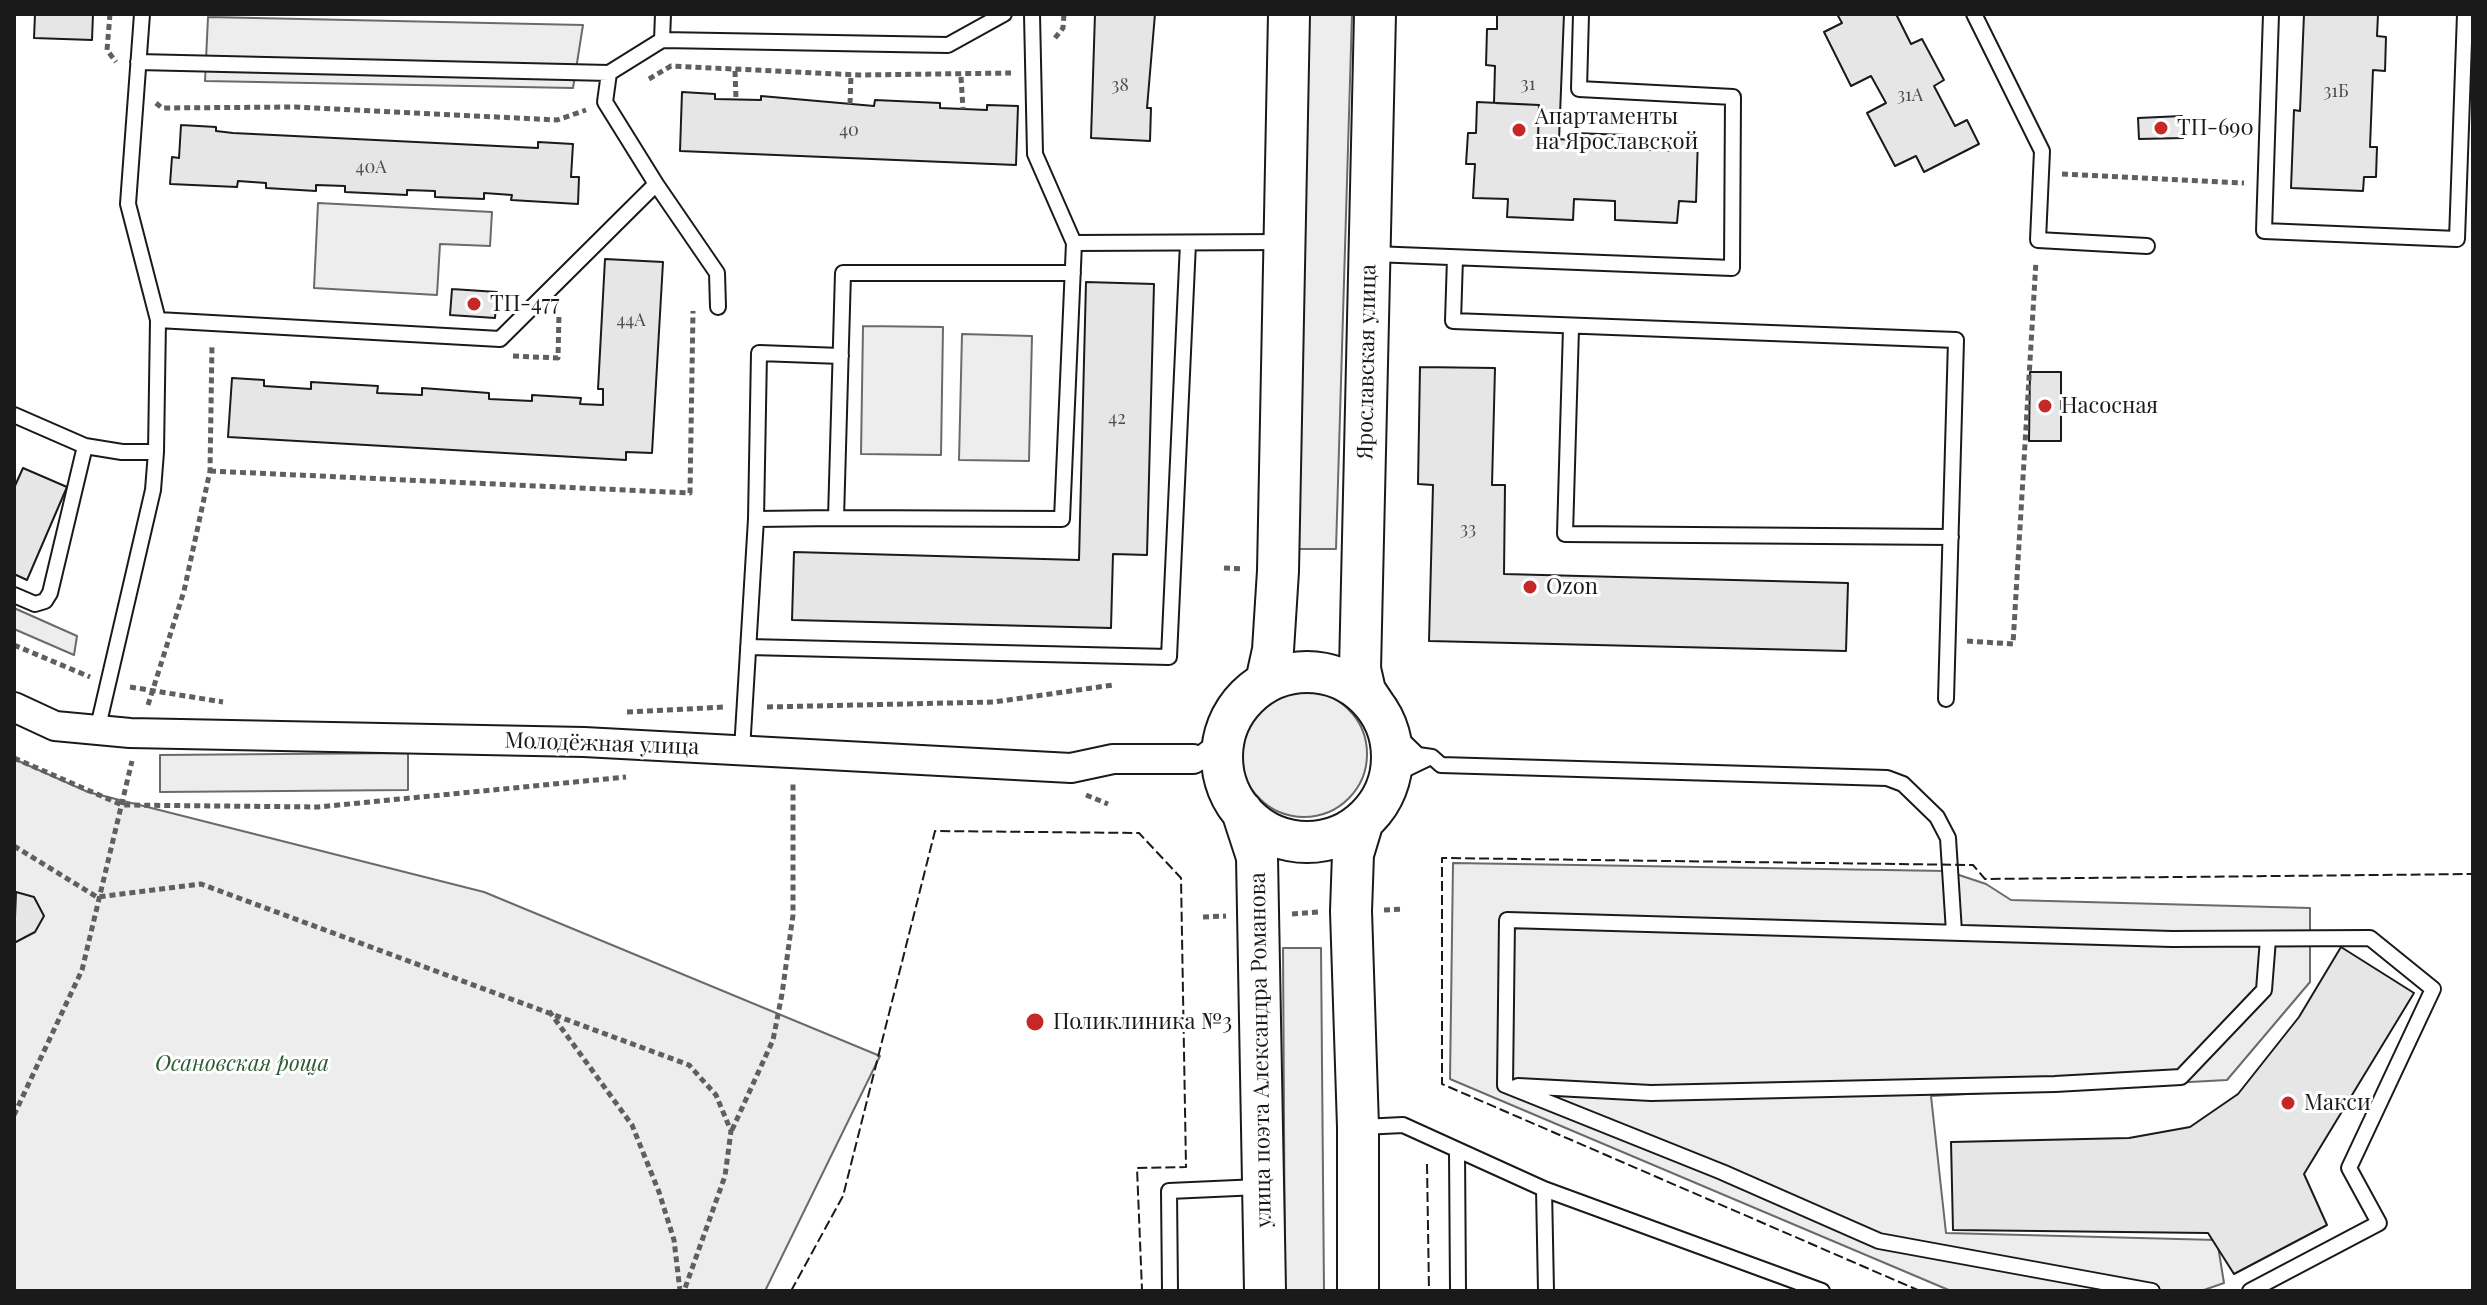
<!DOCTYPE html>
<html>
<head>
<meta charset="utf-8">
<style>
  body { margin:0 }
  #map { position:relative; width:2487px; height:1305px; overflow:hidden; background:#fff; font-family:"Playfair Display",serif }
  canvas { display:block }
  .frame { position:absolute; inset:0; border:16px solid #1a1a1a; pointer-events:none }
</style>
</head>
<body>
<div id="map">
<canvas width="2487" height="1305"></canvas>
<div class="frame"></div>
</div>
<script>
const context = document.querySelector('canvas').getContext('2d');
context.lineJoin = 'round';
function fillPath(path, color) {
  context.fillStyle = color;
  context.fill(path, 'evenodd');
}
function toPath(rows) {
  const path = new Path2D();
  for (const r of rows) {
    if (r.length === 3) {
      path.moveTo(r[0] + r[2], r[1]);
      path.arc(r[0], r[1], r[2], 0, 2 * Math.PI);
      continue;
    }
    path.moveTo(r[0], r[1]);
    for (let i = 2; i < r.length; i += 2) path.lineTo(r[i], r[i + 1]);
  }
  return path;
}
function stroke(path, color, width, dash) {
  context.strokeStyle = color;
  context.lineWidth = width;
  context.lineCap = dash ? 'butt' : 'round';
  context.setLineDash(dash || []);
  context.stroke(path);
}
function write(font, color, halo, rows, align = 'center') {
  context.font = font + ' "Playfair Display",serif';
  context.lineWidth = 6;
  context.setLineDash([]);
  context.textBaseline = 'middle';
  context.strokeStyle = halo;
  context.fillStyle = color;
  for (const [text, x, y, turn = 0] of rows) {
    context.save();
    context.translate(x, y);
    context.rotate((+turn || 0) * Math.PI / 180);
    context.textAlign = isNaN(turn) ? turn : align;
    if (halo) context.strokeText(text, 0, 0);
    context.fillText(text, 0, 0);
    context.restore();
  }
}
const built = toPath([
  [1303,14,1352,14,1336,549,1292,549,1303,14],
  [208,17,583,25,573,88,205,81,208,17],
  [318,203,492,212,490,246,440,244,437,295,314,288,318,203],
  [863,326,943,327,941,455,861,454,863,326],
  [962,334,1032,336,1029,461,959,460,962,334],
  [14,608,77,636,74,655,14,629,14,608],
  [1304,754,63],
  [408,753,408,790,160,792,160,755,408,753],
  [14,759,88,792,484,892,880,1056,765,1291,14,1291,14,759],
  [1453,863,1947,871,1986,884,2011,900,2310,908,2310,982,2227,1080,1931,1096,1946,1233,2217,1240,2224,1283,2201,1291,1951,1291,1450,1079,1453,863],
  [1283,948,1321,948,1324,1291,1285,1291,1283,948]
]);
const building = toPath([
  [35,14,93,14,92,40,34,38,35,14],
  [1095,14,1155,14,1147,108,1151,108,1150,141,1091,138,1095,14],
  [1497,14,1564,14,1559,140,1538,138,1539,105,1494,103,1495,66,1486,65,1487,29,1497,29,1497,14],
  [1837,14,1896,14,1911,44,1922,39,1944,80,1934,86,1955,126,1967,120,1979,144,1924,172,1916,156,1895,166,1867,113,1886,103,1871,76,1851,86,1824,32,1842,23,1837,14],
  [2304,14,2378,14,2377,36,2386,37,2385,71,2373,70,2370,147,2377,147,2376,177,2364,177,2363,191,2291,188,2294,110,2300,111,2304,14],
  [682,92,715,94,715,99,761,100,761,96,874,106,875,100,940,103,940,108,987,110,987,105,1018,106,1016,165,680,151,682,92],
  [1477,102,1539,105,1538,138,1574,140,1574,133,1626,135,1626,148,1669,151,1670,137,1698,138,1696,202,1679,201,1677,223,1615,220,1615,201,1574,199,1573,220,1507,217,1508,199,1473,198,1475,164,1466,164,1468,133,1476,133,1477,102],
  [2182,116,2183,138,2139,139,2138,118,2182,116],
  [181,125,216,127,216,131,233,133,538,148,538,142,573,144,571,177,579,177,578,204,511,200,512,195,484,193,484,199,435,197,435,191,407,190,407,195,345,192,345,186,316,185,316,191,266,188,266,183,238,181,237,187,170,184,172,157,179,158,181,125],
  [605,259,663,262,652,453,626,452,626,460,228,437,232,378,264,380,264,386,311,389,311,382,378,386,377,393,422,395,422,388,489,393,489,399,532,401,532,395,581,398,580,404,603,405,603,389,598,389,605,259],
  [1086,282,1154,284,1147,555,1113,554,1111,628,792,620,794,552,1079,560,1086,282],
  [452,289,497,292,495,318,450,315,452,289],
  [1420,367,1495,368,1492,485,1505,485,1504,574,1848,583,1846,651,1429,641,1433,485,1418,484,1420,367],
  [2030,372,2061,372,2061,441,2029,441,2030,372],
  [23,468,67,487,27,580,14,574,14,488,23,468],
  [16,892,34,897,44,916,35,932,14,943,16,892],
  [2341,947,2414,993,2304,1174,2327,1225,2234,1274,2208,1233,1953,1230,1951,1142,2129,1138,2190,1127,2238,1094,2299,1017,2341,947]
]);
const path = toPath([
  [110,14,107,50,116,62],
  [1055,38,1063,28,1064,14],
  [735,71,736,99],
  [961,77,963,109],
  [649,79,671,66,859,75,1011,73],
  [156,103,162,108,295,107,557,120,586,110],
  [850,104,851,75],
  [2062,174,2244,183],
  [513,356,558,358,559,313],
  [210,471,690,493,693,311],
  [1224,568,1243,569],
  [1967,641,2013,644,2036,261],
  [14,645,90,677],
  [130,687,223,702],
  [148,705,184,591,210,471,212,344],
  [767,707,994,702,1113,685],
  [627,712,725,707],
  [14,758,122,805,318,807,626,777],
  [1086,795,1108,804],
  [14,846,97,897,201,884,689,1065,716,1095,731,1131,725,1176,684,1291],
  [1384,910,1404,909],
  [1292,914,1318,912],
  [1203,917,1226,916],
  [549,1011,632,1125,659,1192,674,1240,680,1291],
  [14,1115,82,970,132,761],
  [732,1130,773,1040,782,994,793,915,793,783]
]);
const service = toPath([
  [1974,14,2042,151,2038,240,2147,246],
  [2271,14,2264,231,2457,239,2465,14],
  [662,40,663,14],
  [138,62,609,73,662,40,948,45,1004,14],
  [656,184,717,273,718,307],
  [1074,243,1282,242],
  [1373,254,1732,268,1733,97,1579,89,1581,14],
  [1455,258,1453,321,1956,340,1946,699],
  [158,320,500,339,656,184,605,102,609,73],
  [1571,328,1565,534,1951,537],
  [14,415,85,446,122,452,156,452],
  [836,518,1062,519,1074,243,1035,154,1032,14],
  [756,519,759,353,841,356],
  [14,595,35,604,45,601,50,593,85,446],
  [748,647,1169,657,1188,243],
  [1385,723,1418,755,1432,757,1441,765,1887,778,1903,784,1937,817,1948,838,1954,932],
  [97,731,153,490,156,452,158,320,128,204,142,14],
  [742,750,756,519,836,518,843,273,1073,273],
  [1193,759,1224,735],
  [1193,759,1201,760,1224,776],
  [1385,791,1400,772,1431,757],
  [1518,1086,1651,1093,2055,1084,2181,1077,2264,990,2268,939],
  [1362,1127,1403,1125,1544,1189,1822,1291],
  [1457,1151,1458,1291],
  [1544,1189,1546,1291],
  [1170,1291,1169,1191,1259,1187],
  [2152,1291,1879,1241,1722,1172,1505,1085,1507,920,2172,939,2370,938,2433,989,2349,1168,2379,1223,2250,1291]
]);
const minor = toPath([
  [14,707,55,726,130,733,584,742,1071,768,1113,759,1193,759]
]);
const secondary = toPath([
  [1375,14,1360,669,1365,691,1375,706],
  [1307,757,85],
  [1266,682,1273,650,1278,571,1289,14],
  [1242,811,1257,857,1265,1291],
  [1358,1291,1358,1127,1351,911,1353,854,1363,821]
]);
const fence = toPath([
  [593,14,604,14],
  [1427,1164,1429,1291],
  [791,1291,843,1196,935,831,1139,833,1181,878,1186,1167,1137,1168,1142,1290,1190,1291],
  [1920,1291,1442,1084,1442,858,1973,865,1985,879,2473,874]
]);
const markers = [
  [2161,128,8,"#c62828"],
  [1519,130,8,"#c62828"],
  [474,304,8,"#c62828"],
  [2045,406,8,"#c62828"],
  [1530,587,8,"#c62828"],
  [1035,1022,10,"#c62828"],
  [2288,1103,8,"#c62828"]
];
const numberNames = [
  ["31",1528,84],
  ["38",1120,85],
  ["31Б",2336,91],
  ["31А",1910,95],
  ["40",849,130],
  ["40А",371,167],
  ["44А",631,320],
  ["42",1117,418],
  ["33",1468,529]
];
const poiNames = [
  ["Апартаменты",1535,117],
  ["на Ярославской",1535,142],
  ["ТП-690",2177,128],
  ["ТП-477",490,304],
  ["Насосная",2061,406],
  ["Ozon",1546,587],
  ["Поликлиника №3",1053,1022],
  ["Макси",2304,1103]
];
const streetNames = [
  ["Ярославская улица",1367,362,-89],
  ["Молодёжная улица",602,744,2],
  ["улица поэта Александра Романова",1261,1050,-91]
];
const parkNames = [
  ["Осановская роща",242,1064]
];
fillPath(built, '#ededed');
stroke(built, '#6a6a6a', 2);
fillPath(building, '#e6e6e6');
stroke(building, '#1a1a1a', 2);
stroke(service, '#1a1a1a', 18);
stroke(minor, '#1a1a1a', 32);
stroke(secondary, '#1a1a1a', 44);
stroke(path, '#5f5f5f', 5, [6, 4]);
stroke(service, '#fff', 14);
stroke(minor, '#fff', 28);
stroke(secondary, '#fff', 40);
stroke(fence, '#1a1a1a', 2, [10, 4]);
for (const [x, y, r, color] of markers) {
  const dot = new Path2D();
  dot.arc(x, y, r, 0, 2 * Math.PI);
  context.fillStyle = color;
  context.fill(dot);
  stroke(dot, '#fff', 3);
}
write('18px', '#4d4d4d', null, numberNames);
write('22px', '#1a1a1a', '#fff', poiNames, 'left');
write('22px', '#1a1a1a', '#fff', streetNames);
write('italic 22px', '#2b5a34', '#fff', parkNames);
</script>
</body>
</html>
